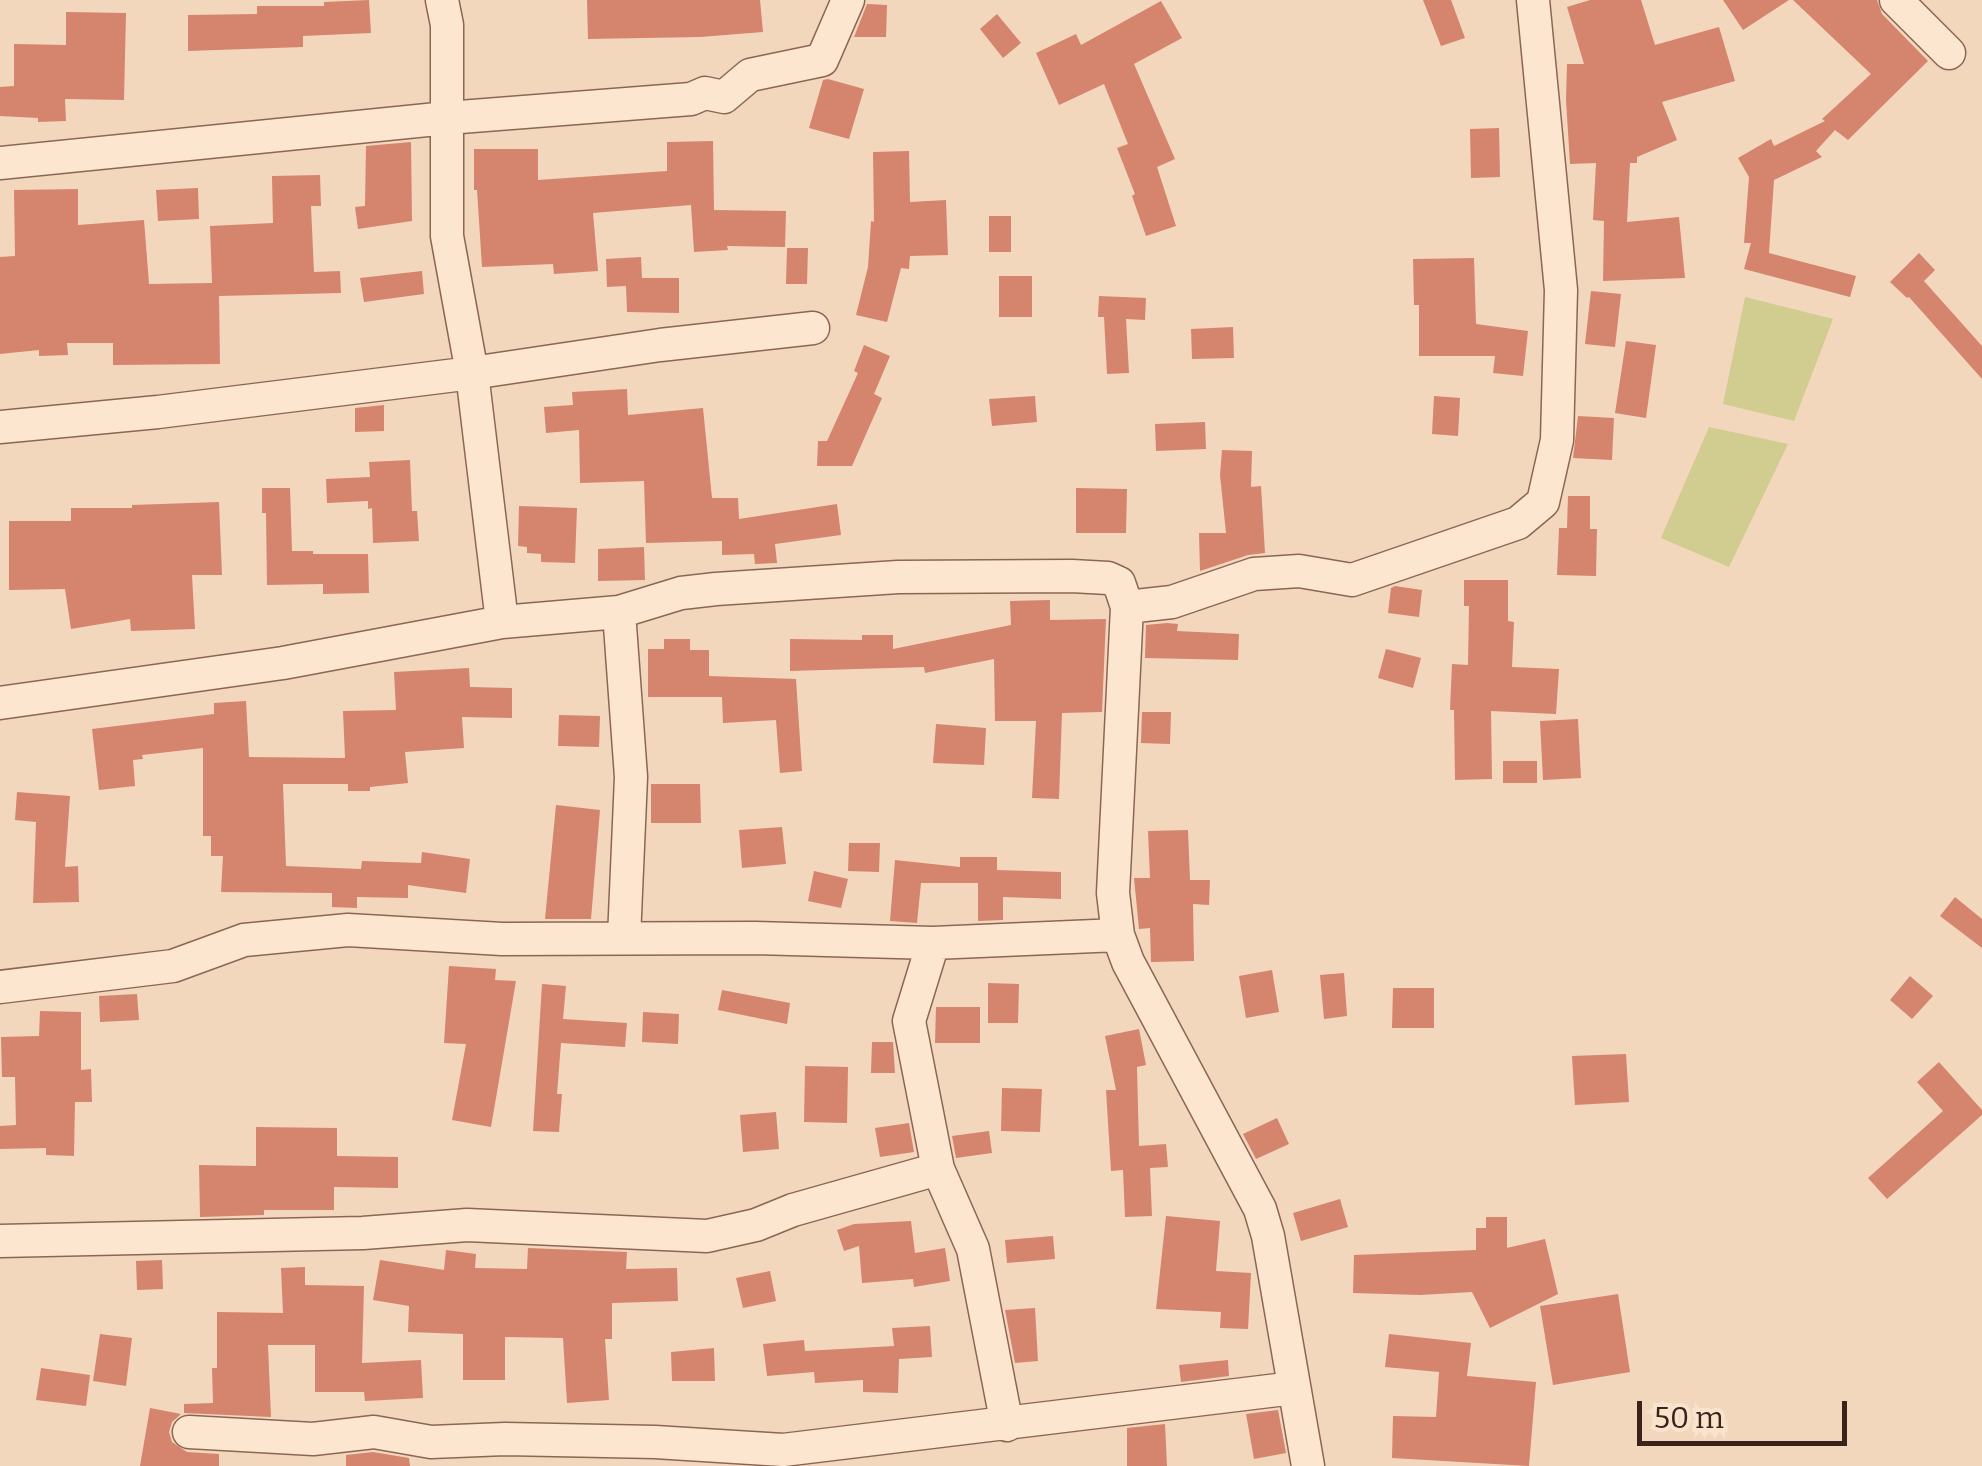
<!DOCTYPE html>
<html>
<head>
<meta charset="utf-8">
<style>
  body { margin:0 }
  #map { position:relative; width:1982px; height:1466px; overflow:hidden; background:#f2d7bc; font-family:Bitter,serif }
  canvas { display:block }
  .scale { position:absolute; left:1637px; top:1401px; width:210px; height:45px; box-sizing:border-box; border:5px solid #39231a; border-top:0; padding-left:12px; font-size:30px; line-height:35px; white-space:nowrap; color:#39231a; -webkit-text-stroke:8px #f9e3cc; paint-order:stroke }
</style>
</head>
<body>
<div id="map">
<canvas width="1982" height="1466"></canvas>
<div class="scale">50 m</div>
</div>
<script>
const context = document.querySelector('canvas').getContext('2d');
context.lineJoin = 'round';
function fillPath(path, color) {
  context.fillStyle = color;
  context.fill(path, 'evenodd');
}
function toPath(rows) {
  const path = new Path2D();
  for (const r of rows) {
    path.moveTo(r[0], r[1]);
    for (let i = 2; i < r.length; i += 2) path.lineTo(r[i], r[i + 1]);
  }
  return path;
}
function stroke(path, color, width, dash) {
  context.strokeStyle = color;
  context.lineWidth = width;
  context.lineCap = dash ? 'butt' : 'round';
  context.setLineDash(dash || []);
  context.stroke(path);
}
const green = toPath([
  [1745,297,1833,319,1794,421,1723,404],
  [1709,427,1788,444,1729,567,1661,538]
]);
const building = toPath([
  [369,0,371,33,303,36,303,47,188,51,188,15,257,14,257,6,324,6,324,2],
  [587,0,760,0,763,32,700,37,588,39],
  [1423,0,1451,0,1465,38,1441,46],
  [1590,0,1641,0,1655,45,1719,27,1735,81,1662,102,1677,140,1637,157,1637,163,1630,163,1627,222,1679,217,1685,278,1603,281,1604,221,1593,220,1596,163,1570,164,1566,100,1567,64,1584,64,1567,7],
  [1723,0,1789,0,1743,30],
  [1793,0,1877,0,1882,14,1928,61,1848,140,1835,130,1816,151,1822,157,1774,180,1769,253,1856,276,1850,297,1744,269,1751,243,1744,243,1749,177,1738,158,1771,139,1774,146,1825,121,1822,119,1871,74],
  [1161,1,1182,38,1134,64,1175,159,1157,167,1176,226,1146,236,1132,196,1135,194,1117,148,1128,144,1104,84,1059,105,1036,53,1076,34,1081,45],
  [867,4,887,5,886,37,854,37],
  [66,12,126,13,124,100,65,99,66,121,38,122,38,118,0,116,0,87,14,86,14,44,66,45],
  [997,14,1021,43,1003,58,980,29],
  [828,79,864,89,849,139,809,128,823,80],
  [1499,128,1500,177,1471,178,1470,129],
  [713,141,714,210,786,211,785,247,727,246,728,250,694,252,691,205,593,213,598,271,554,274,553,264,482,267,477,190,474,190,474,149,538,149,538,180,667,171,667,142],
  [411,142,412,221,358,229,355,207,365,206,366,146],
  [909,151,910,202,946,200,948,255,910,256,909,269,901,268,887,322,856,315,868,267,871,221,874,222,873,152],
  [320,175,321,206,311,206,314,272,340,271,341,293,219,296,220,364,113,365,113,343,67,343,68,355,39,356,39,350,0,354,0,257,15,256,14,190,78,189,78,225,144,220,149,284,212,283,210,226,273,223,272,176],
  [198,188,199,219,158,221,156,190],
  [989,216,1011,216,1011,252,989,252],
  [787,248,808,248,807,284,786,284],
  [1919,253,1935,270,1924,281,1982,346,1982,379,1909,297,1907,298,1890,282],
  [641,257,642,278,679,278,679,313,627,312,626,286,607,287,606,259],
  [1474,258,1476,324,1528,331,1523,376,1493,373,1495,356,1419,356,1419,305,1414,305,1413,259],
  [422,271,424,294,364,302,360,278],
  [999,276,1032,276,1032,317,999,317],
  [1591,291,1621,294,1615,347,1585,344],
  [1099,296,1146,298,1145,320,1126,319,1129,373,1107,374,1104,317,1098,317],
  [1233,327,1234,358,1192,359,1191,329],
  [1626,341,1656,345,1646,418,1615,413],
  [864,345,890,356,874,394,882,398,852,466,817,466,818,441,827,441,858,373,854,371],
  [627,389,628,415,703,408,712,498,738,498,739,519,837,504,841,535,775,544,777,563,755,564,754,554,722,555,722,541,646,543,644,481,580,483,579,430,546,433,544,407,573,405,572,392],
  [1035,396,1037,422,992,426,989,399],
  [1434,396,1460,398,1458,436,1432,434],
  [384,405,384,431,355,432,355,408],
  [1578,416,1614,418,1612,460,1573,458],
  [1205,422,1206,449,1156,451,1155,424],
  [1222,450,1252,451,1251,487,1261,486,1265,553,1248,555,1200,571,1199,533,1226,533,1220,475],
  [410,460,412,511,417,511,419,541,373,543,372,508,368,509,368,501,327,503,326,479,370,477,369,462],
  [262,488,290,488,292,551,313,551,313,554,368,554,369,593,323,594,323,584,267,585,266,513,262,513],
  [1076,488,1127,489,1126,533,1076,533],
  [1568,496,1590,496,1590,529,1597,529,1596,576,1557,575,1559,528,1567,528],
  [219,502,222,575,192,575,195,629,131,631,130,619,71,629,65,589,9,590,9,521,71,521,71,508,132,508,132,505],
  [519,506,577,508,575,563,541,562,541,554,527,553,527,547,518,546],
  [644,547,645,580,598,581,598,549],
  [1464,580,1508,580,1508,621,1514,622,1512,667,1559,669,1556,714,1491,711,1492,779,1455,780,1454,710,1450,710,1452,664,1468,665,1469,606,1464,606],
  [1395,586,1422,590,1419,617,1388,613,1391,588],
  [1050,600,1050,620,1106,619,1102,712,1062,713,1059,799,1032,798,1036,721,995,721,994,659,925,673,924,667,790,671,790,639,862,640,862,635,893,635,893,649,1011,625,1010,601],
  [1167,623,1178,624,1177,631,1239,634,1238,660,1145,658,1146,625],
  [664,639,690,639,690,650,709,650,709,676,796,679,802,771,780,773,776,720,723,723,722,697,648,697,648,649,664,649],
  [1386,649,1421,658,1413,688,1378,678],
  [469,668,470,687,512,688,512,718,462,717,464,748,405,752,408,783,370,787,370,791,348,791,348,784,283,784,286,866,361,869,362,861,421,863,422,852,470,859,466,893,408,885,408,898,357,897,357,908,332,907,332,893,221,892,223,856,211,856,211,836,203,836,203,748,142,755,143,759,133,760,135,786,99,790,92,729,214,714,214,703,246,701,249,757,345,758,343,711,396,710,394,672],
  [1142,712,1171,712,1170,744,1141,743],
  [559,715,600,716,599,747,558,746],
  [1578,719,1581,778,1543,780,1540,721],
  [936,724,986,728,984,765,933,763],
  [1503,761,1537,761,1537,783,1503,783],
  [651,784,700,784,701,823,651,823],
  [17,792,70,796,65,867,78,866,79,902,33,903,36,822,15,820],
  [556,805,600,810,591,919,545,919],
  [782,827,786,864,742,868,739,830],
  [1188,830,1190,880,1210,880,1209,905,1193,904,1194,961,1151,962,1150,928,1139,929,1134,878,1150,878,1148,831],
  [849,843,880,843,879,872,848,871],
  [960,857,997,857,997,870,1061,872,1061,899,1003,897,1003,920,978,921,978,883,921,883,917,923,890,921,895,860,960,867],
  [814,871,848,879,841,908,808,901],
  [1955,897,1982,919,1982,948,1940,916],
  [449,966,496,969,495,980,516,981,491,1127,452,1120,466,1044,444,1043],
  [1272,970,1279,1012,1246,1018,1239,976],
  [1344,973,1347,1016,1324,1019,1320,975],
  [1910,976,1933,996,1912,1019,1890,1000],
  [988,983,1019,984,1018,1023,988,1023],
  [542,984,566,986,563,1019,627,1023,625,1047,561,1043,557,1094,562,1094,559,1132,533,1131],
  [1393,988,1434,988,1434,1028,1392,1028],
  [722,990,790,1003,787,1024,718,1010],
  [137,994,139,1020,100,1022,99,996],
  [936,1007,980,1007,980,1043,935,1043],
  [40,1011,81,1012,81,1070,91,1069,92,1102,75,1102,74,1156,46,1155,46,1148,0,1149,0,1126,16,1125,15,1077,2,1077,1,1037,39,1036],
  [643,1012,679,1014,678,1044,642,1042],
  [1139,1029,1146,1065,1137,1067,1139,1146,1166,1144,1168,1167,1150,1168,1152,1216,1125,1217,1123,1170,1111,1171,1106,1090,1116,1090,1105,1036],
  [872,1042,893,1042,895,1073,871,1073],
  [1626,1054,1629,1102,1575,1105,1572,1056],
  [1939,1062,1982,1110,1982,1115,1887,1199,1868,1178,1943,1111,1917,1082],
  [805,1066,848,1067,847,1123,804,1122],
  [1002,1088,1042,1089,1040,1132,1001,1131],
  [776,1112,779,1149,743,1152,740,1115],
  [1277,1118,1289,1144,1256,1159,1243,1134],
  [909,1123,914,1152,880,1157,875,1128],
  [256,1127,337,1128,337,1156,398,1157,398,1188,334,1187,334,1210,264,1210,264,1215,200,1217,199,1165,256,1166],
  [989,1131,992,1153,956,1158,952,1136],
  [1340,1199,1348,1227,1301,1241,1293,1213],
  [1166,1216,1220,1221,1216,1271,1251,1273,1248,1329,1220,1328,1221,1312,1156,1309],
  [1486,1217,1507,1217,1507,1248,1545,1239,1558,1294,1490,1328,1472,1292,1420,1295,1353,1293,1354,1255,1476,1250,1476,1228,1486,1228],
  [911,1221,915,1253,945,1248,950,1281,914,1287,913,1279,862,1283,859,1246,844,1251,837,1230,854,1224],
  [1053,1236,1055,1259,1007,1263,1005,1240],
  [528,1248,627,1252,626,1269,677,1268,678,1301,612,1303,612,1339,605,1339,609,1400,567,1403,563,1338,505,1337,505,1380,463,1380,463,1334,408,1332,409,1306,373,1300,380,1260,444,1270,446,1250,476,1254,475,1268,527,1269],
  [162,1260,163,1289,137,1290,136,1261],
  [305,1267,305,1285,364,1286,362,1363,421,1360,423,1398,365,1401,364,1392,315,1392,315,1345,268,1345,271,1417,184,1413,184,1404,213,1403,212,1368,217,1368,217,1312,283,1313,281,1268],
  [770,1271,776,1301,743,1308,736,1278],
  [1618,1294,1630,1372,1553,1385,1540,1306],
  [1035,1308,1038,1361,1015,1363,1005,1310],
  [930,1326,932,1357,899,1359,898,1393,863,1392,863,1380,815,1383,814,1372,767,1376,763,1344,804,1340,805,1351,894,1346,892,1328],
  [100,1334,132,1338,126,1386,93,1381],
  [1389,1334,1471,1343,1467,1376,1536,1382,1529,1466,1392,1458,1393,1416,1436,1417,1439,1372,1385,1367],
  [714,1348,715,1381,672,1381,671,1352],
  [1228,1360,1229,1376,1181,1382,1179,1365],
  [41,1368,90,1375,86,1406,36,1400],
  [150,1408,181,1414,172,1422,169,1432,172,1442,187,1452,219,1454,219,1466,140,1466],
  [1278,1410,1286,1453,1254,1459,1246,1414],
  [1165,1424,1167,1466,1127,1466,1127,1428],
  [373,1452,409,1458,410,1466,346,1466,346,1455]
]);
const street = toPath([
  [442,0,447,25,447,236,472,373,502,622],
  [1896,0,1949,53],
  [0,163,447,118,691,99,705,93,724,97,750,75,822,60,848,0],
  [0,427,158,412,472,373,660,345,813,328],
  [1127,607,1172,602,1254,574,1299,571,1352,580,1518,523,1543,502,1557,440,1561,290,1533,0],
  [619,612,631,777,624,938],
  [0,703,283,663,502,622,619,612,681,593,716,589,898,577,1072,576,1108,578,1119,583,1127,607,1113,893,1118,935,1128,962,1260,1209,1268,1236,1308,1466],
  [933,943,909,1021,938,1169,973,1249,1007,1425],
  [0,987,173,966,244,940,348,930,502,939,755,938,933,943,1118,935],
  [0,1241,363,1233,467,1225,707,1236,756,1225,793,1210,938,1169],
  [189,1432,313,1439,374,1432,431,1442,505,1439,655,1442,783,1450,1294,1388]
]);
fillPath(green, '#d1cc8f');
fillPath(building, '#d5846e');
stroke(street, '#8c6654', 35);
stroke(street, '#fce6d0', 32);
</script>
</body>
</html>
